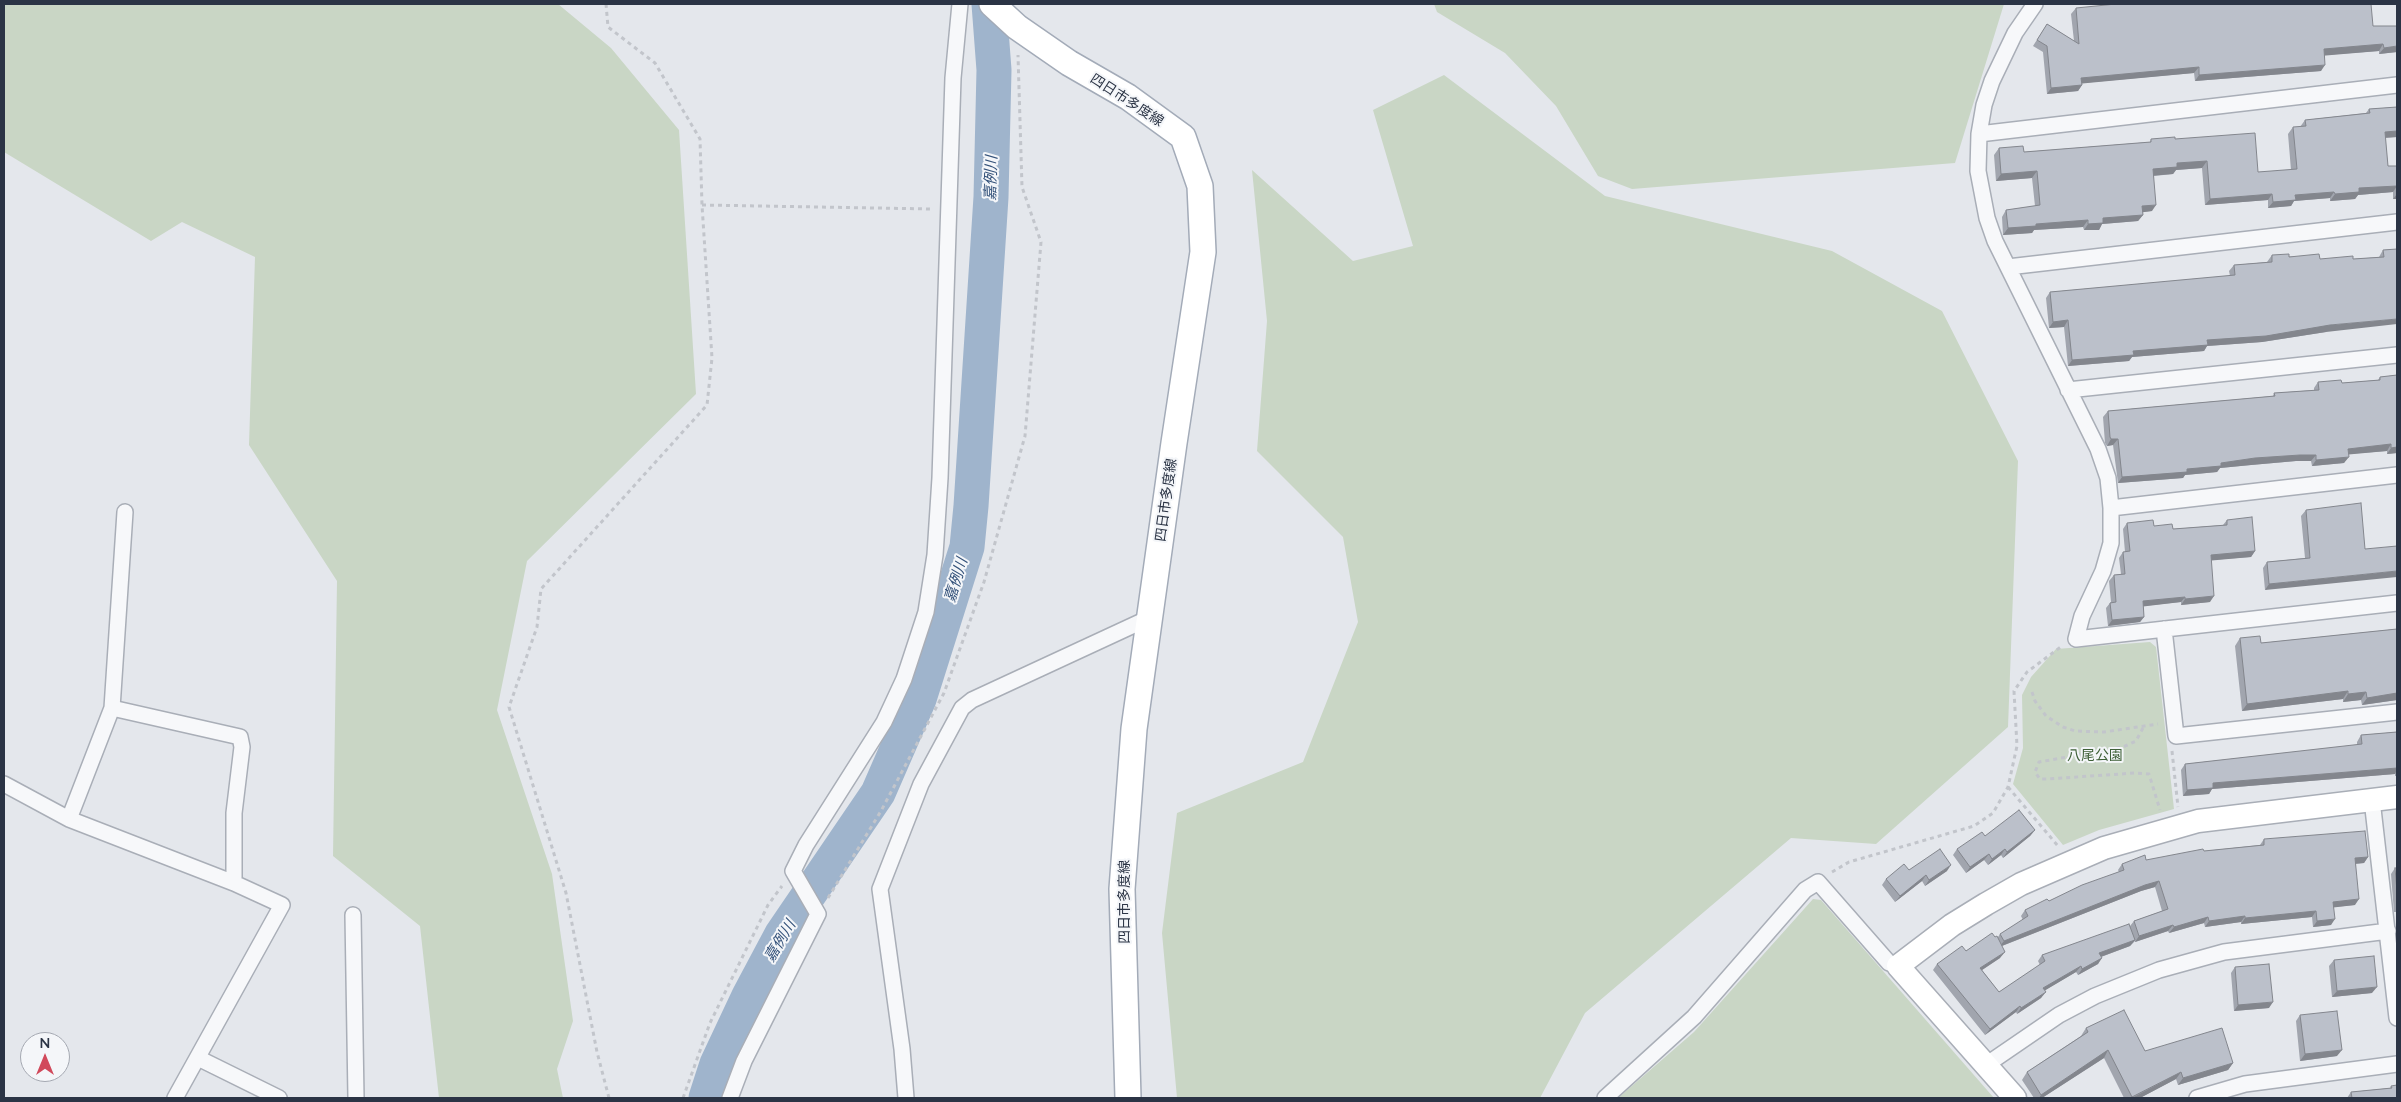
<!DOCTYPE html>
<html>
<head>
<meta charset="utf-8">
<style>
  body { margin:0 }
  #map { position:relative; width:2401px; height:1102px; overflow:hidden; background:#e4e7ec; font-family:Lato,sans-serif }
  canvas { display:block }
  .frame { position:absolute; inset:0; border:5px solid #2b3445; pointer-events:none }
  .north { position:absolute; left:20px; top:1032px; width:50px; height:50px; box-sizing:border-box; background:#f4f6f9; border:1px solid #a4a8b1; border-radius:50%; rotate:0deg; font-size:14px; font-weight:700; line-height:20px; text-align:center; color:#2b3445 }
  .north::after { content:''; display:block; margin:auto; width:18px; height:22px; background:#d1495b; clip-path:polygon(50% 0,100% 100%,50% 72%,0 100%) }
</style>
</head>
<body>
<div id="map">
<canvas width="2401" height="1102"></canvas>
<div class="frame"></div>
<div class="north">N</div>
</div>
<script>
const context = document.querySelector('canvas').getContext('2d');
context.lineJoin = 'round';
function fillPath(path, color) {
  context.fillStyle = color;
  context.fill(path, 'evenodd');
}
function toPath(rows) {
  const path = new Path2D();
  for (const r of rows) {
    path.moveTo(r[0], r[1]);
    for (let i = 2; i < r.length; i += 2) path.lineTo(r[i], r[i + 1]);
  }
  return path;
}
function stroke(path, color, width, dash) {
  context.strokeStyle = color;
  context.lineWidth = width;
  context.lineCap = dash ? 'butt' : 'round';
  context.setLineDash(dash || []);
  context.stroke(path);
}
function write(font, color, halo, rows, align = 'center') {
  context.font = font + ' Lato,"Noto Sans JP",sans-serif';
  context.lineWidth = 4;
  context.setLineDash([]);
  context.textBaseline = 'middle';
  context.strokeStyle = halo;
  context.fillStyle = color;
  for (const [text, x, y, turn = 0] of rows) {
    context.save();
    context.translate(x, y);
    context.rotate((+turn || 0) * Math.PI / 180);
    context.textAlign = isNaN(turn) ? turn : align;
    if (halo) context.strokeText(text, 0, 0);
    context.fillText(text, 0, 0);
    context.restore();
  }
}
const green = toPath([
  [4,4,558,4,611,48,679,130,696,394,527,561,497,710,552,874,573,1021,557,1069,563,1098,439,1098,420,926,333,856,337,581,249,445,255,257,182,222,151,241,4,152],
  [1434,4,2004,4,1955,163,1632,189,1598,176,1556,106,1505,53,1437,12],
  [1444,75,1605,196,1832,251,1942,311,2018,461,2008,727,1876,844,1791,838,1585,1013,1540,1098,1177,1098,1162,933,1177,813,1303,762,1358,622,1343,537,1257,451,1267,321,1252,170,1353,261,1413,246,1373,110],
  [2150,642,2156,647,2174,809,2099,830,2063,845,2013,784,2023,748,2022,695,2031,677,2056,649],
  [1813,899,1821,900,1994,1098,1618,1098,1694,1032]
]);
const river = toPath([
  [706,1098,717,1064,749,996,782,934,878,793,919,699,967,547,971,506,991,197,994,70,989,4]
]);
const path = toPath([
  [606,4,608,27,655,63,700,139,702,205,712,358,707,405,541,589,537,627,509,707,566,893,597,1052,609,1098],
  [702,205,933,209],
  [2032,692,2035,701,2046,716,2063,727,2075,731,2104,732,2158,724],
  [2143,728,2136,741,2123,747,2039,762,2035,772,2040,779,2047,779,2135,773,2149,774,2160,810],
  [2172,751,2178,807],
  [2008,787,2058,846],
  [1832,872,1849,862,1974,826,1993,813,2008,787,2017,746,2014,691,2027,672,2062,646],
  [828,898,881,811,944,693,984,582,1025,436,1041,242,1022,187,1018,55],
  [683,1098,710,1023,768,905,782,886]
]);
const street = toPath([
  [2035,4,2015,33,1992,81,1984,105,1979,134,1978,171,1987,218,1995,241,2098,449,2108,478,2111,508,2111,543,2103,571,2082,616,2076,639,2397,603],
  [1979,134,2397,85],
  [2008,267,2397,222],
  [2068,390,2397,355],
  [2111,508,2397,475],
  [2164,629,2176,736,2397,712],
  [112,708,240,737,242,747,234,813,234,883],
  [4,784,69,819,234,883,282,905,175,1098],
  [2372,800,2397,1018],
  [69,819,112,708,125,512],
  [353,915,356,1098],
  [198,1058,279,1098],
  [1986,1065,2059,1015,2095,996,2159,970,2224,952,2388,931],
  [730,1098,744,1061,818,914,793,871,806,845,884,722,904,679,926,612,935,555,940,478,953,78,960,4],
  [906,1098,902,1049,880,889,921,784,962,708,972,700,1149,618],
  [1605,1098,1694,1017,1805,890,1818,882,1889,963,1898,966],
  [2197,1098,2245,1084,2397,1064]
]);
const secondary = toPath([
  [2015,1098,1898,966,1952,925,1986,904,2021,884,2104,848,2198,821,2397,797]
]);
const primary = toPath([
  [992,4,1017,27,1069,63,1128,97,1183,137,1200,186,1203,252,1174,443,1134,729,1122,889,1128,1098]
]);
const wall = toPath([
  [2076,8,2373,26,2397,52,2379,54,2379,51,2325,55,2321,71,2195,81,2194,73,2082,83,2082,85,2078,91,2047,94,2043,52,2033,46,2047,24,2074,41,2071,14],
  [2397,107,2397,137,2385,138,2388,166,2397,166,2397,199,2393,199,2393,192,2358,195,2355,199,2330,201,2330,198,2294,201,2291,206,2268,208,2268,200,2205,205,2202,168,2176,170,2173,174,2154,176,2152,211,2142,212,2143,215,2138,221,2102,224,2099,230,2084,230,2083,227,2034,230,2032,233,2003,235,2002,217,2006,210,2035,206,2032,178,1996,181,1994,155,1999,148,2024,152,2150,142,2151,139,2175,139,2258,172,2291,170,2288,134,2293,127,2300,127,2305,120,2366,113,2369,109],
  [2397,249,2326,332,2262,342,2207,346,2204,351,2132,357,2129,361,2068,366,2064,327,2049,328,2046,298,2050,292,2230,276,2229,271,2234,265,2267,262,2272,255,2320,259,2353,259,2379,257,2383,250],
  [2397,375,2397,453,2387,454,2387,451,2348,454,2344,463,2312,466,2311,461,2296,461,2251,465,2220,468,2217,472,2185,475,2183,478,2118,483,2113,445,2107,446,2105,443,2103,417,2108,411,2273,396,2274,393,2314,390,2314,388,2318,382,2342,383,2378,380,2380,377],
  [2306,510,2365,549,2265,590,2263,568,2267,562,2305,558,2301,516],
  [2227,520,2255,551,2251,557,2211,560,2210,602,2181,605,2181,602,2143,606,2144,617,2140,622,2108,626,2106,608,2110,603,2111,602,2109,581,2114,575,2121,574,2119,558,2123,552,2125,552,2123,529,2127,523,2154,526,2173,529,2223,525],
  [2397,629,2397,700,2362,705,2361,700,2343,702,2343,699,2242,711,2235,646,2240,638,2261,643],
  [2397,732,2397,776,2395,776,2395,774,2212,789,2209,794,2183,796,2181,770,2185,764,2357,745,2357,742,2361,735],
  [2035,830,2030,836,2003,858,2001,855,1988,865,1984,860,1966,873,1953,855,1957,849],
  [2264,839,2368,857,2364,863,2356,864,2355,905,2334,907,2331,925,2313,927,2312,917,2241,924,2241,922,2205,927,2204,923,2169,933,2168,931,2135,942,2135,941,2130,946,2101,957,2098,964,2078,975,2076,972,2045,990,2041,998,2017,1014,2016,1012,1985,1035,1933,970,1937,964,1995,937,1998,937,2000,934,2023,920,2021,916,2025,910,2049,901,2119,872,2118,870,2122,864,2204,851,2260,845],
  [2155,887,2162,911,2134,921,2130,926,2042,955,2038,961,2040,965,1999,992,1982,970,2000,958,2002,946,2141,891],
  [2395,868,2397,868,2397,912,2394,912,2391,874],
  [1909,870,1947,871,1925,886,1922,881,1895,902,1882,885,1886,879],
  [2334,960,2372,993,2332,997,2329,966],
  [2235,967,2269,1008,2234,1011,2231,973],
  [2300,1015,2337,1056,2300,1061,2296,1021],
  [2086,1028,2145,1051,2233,1063,2228,1070,2178,1085,2176,1079,2140,1098,2124,1098,2104,1058,2042,1098,2034,1098,2022,1080,2027,1072,2081,1036],
  [2391,1086,2397,1098,2347,1098,2351,1092,2390,1088]
]);
const shadedWall = toPath([
  [2383,44,2379,51,2320,56,2324,49],
  [2397,46,2397,52,2379,54,2384,48],
  [2325,65,2321,71,2195,81,2199,75],
  [2199,67,2194,73,2077,84,2081,78],
  [2082,85,2078,91,2047,94,2051,88],
  [2397,131,2397,137,2380,138,2385,132],
  [2207,161,2202,168,2176,170,2173,174,2149,176,2153,169,2177,163],
  [2037,171,2032,178,1996,181,2001,174],
  [2397,186,2393,192,2358,195,2355,199,2330,201,2335,194,2359,188],
  [2334,192,2330,198,2294,201,2291,206,2268,208,2273,202,2295,195],
  [2272,194,2268,200,2205,205,2210,199],
  [2397,194,2397,199,2393,199],
  [2156,205,2152,211,2137,213,2142,206],
  [2143,215,2138,221,2102,224,2099,230,2084,230,2088,224,2103,218],
  [2088,220,2083,227,2034,230,2032,233,2003,235,2008,228,2036,224],
  [2397,319,2397,324,2326,332,2262,342,2207,346,2204,351,2132,357,2129,361,2068,366,2072,360,2207,340,2330,325],
  [2068,320,2064,327,2049,328,2053,322],
  [2111,439,2118,439,2113,445,2107,446],
  [2391,444,2387,451,2343,455,2348,449],
  [2397,447,2397,453,2387,454,2391,448],
  [2300,455,2316,455,2311,461,2296,461,2251,465,2220,468,2217,472,2185,475,2183,478,2118,483,2122,477,2187,469,2221,463,2255,458],
  [2349,457,2344,463,2312,466,2316,460],
  [2255,551,2251,557,2206,561,2211,555],
  [2397,571,2397,577,2265,590,2269,584],
  [2214,596,2210,602,2181,605,2185,599],
  [2185,597,2181,602,2139,607,2143,601],
  [2144,617,2140,622,2108,626,2112,620],
  [2348,691,2343,699,2242,711,2247,704],
  [2366,692,2361,700,2343,702,2348,694],
  [2397,693,2397,700,2362,705,2367,698],
  [2397,768,2397,770,2395,774,2212,789,2209,794,2183,796,2187,790,2213,783],
  [2035,830,2030,836,2003,858,2007,852],
  [2005,849,2001,855,1988,865,1992,859],
  [1989,854,1984,860,1966,873,1970,867],
  [2368,857,2364,863,2351,864,2355,858],
  [1951,865,1947,871,1925,886,1929,880],
  [1926,875,1922,881,1895,902,1900,896],
  [2159,881,2155,887,2141,891,1999,947,2004,941,2145,885],
  [2359,899,2355,905,2329,908,2333,902],
  [2316,911,2312,917,2241,924,2245,918],
  [2245,916,2241,922,2205,927,2209,921],
  [2208,917,2204,923,2169,933,2174,927],
  [2335,919,2331,925,2313,927,2317,921],
  [2173,925,2168,931,2135,942,2139,936],
  [2135,940,2130,946,2095,959,2099,953],
  [2005,952,2000,958,1976,974,1980,968],
  [2102,958,2098,964,2078,975,2082,969],
  [2081,966,2076,972,2039,994,2043,988],
  [2377,987,2372,993,2332,997,2337,991],
  [2046,992,2041,998,2017,1014,2021,1008],
  [2273,1002,2269,1008,2234,1011,2238,1005],
  [2020,1006,2016,1012,1985,1035,1990,1029],
  [2108,1050,2104,1058,2042,1098,2039,1098,2041,1095],
  [2342,1050,2337,1056,2300,1061,2305,1054],
  [2233,1063,2228,1070,2178,1085,2183,1078],
  [2181,1072,2176,1079,2140,1098,2132,1098]
]);
const building = toPath([
  [2116,4,2371,4,2373,26,2397,26,2397,46,2384,48,2383,44,2324,49,2325,65,2199,75,2199,67,2081,78,2082,85,2051,88,2047,46,2037,40,2047,24,2079,44,2076,8,2116,4],
  [2397,107,2397,131,2385,132,2388,166,2397,166,2397,186,2359,188,2359,192,2335,194,2334,192,2295,195,2296,200,2273,202,2272,194,2210,199,2207,161,2177,163,2177,167,2153,169,2156,205,2142,206,2143,215,2103,218,2103,223,2088,224,2088,220,2036,224,2036,226,2008,228,2006,210,2040,205,2037,171,2001,174,1999,148,2023,146,2024,152,2151,142,2151,139,2175,137,2175,139,2255,133,2258,172,2297,169,2293,127,2306,126,2305,120,2370,113,2369,109,2397,107],
  [2397,249,2397,319,2330,325,2266,336,2207,340,2208,345,2133,351,2134,355,2072,360,2068,320,2053,322,2050,292,2235,275,2234,265,2272,262,2272,255,2289,254,2289,257,2319,254,2320,259,2353,256,2353,259,2384,257,2383,250,2397,249],
  [2397,375,2397,447,2391,448,2391,444,2348,449,2349,457,2316,460,2316,455,2300,455,2255,458,2221,463,2221,466,2187,469,2187,472,2122,477,2118,439,2111,439,2110,437,2108,411,2275,396,2274,393,2319,390,2318,382,2341,380,2342,383,2380,380,2380,377,2397,375],
  [2361,503,2365,549,2397,546,2397,571,2269,584,2267,562,2310,558,2306,510,2361,503],
  [2252,517,2255,551,2211,555,2214,596,2185,599,2185,597,2143,601,2144,617,2112,620,2110,603,2116,602,2114,575,2125,574,2123,552,2130,551,2127,523,2153,520,2154,526,2172,524,2173,529,2227,525,2227,520,2252,517],
  [2397,629,2397,693,2367,698,2366,692,2348,694,2348,691,2247,704,2240,638,2260,636,2261,643,2397,629],
  [2397,732,2397,768,2213,783,2213,788,2187,790,2185,764,2362,744,2361,735,2397,732],
  [2019,810,2035,830,2007,852,2005,849,1992,859,1989,854,1970,867,1957,849,1982,832,1985,836,2019,810],
  [2365,831,2368,857,2355,858,2359,899,2333,902,2335,919,2317,921,2316,911,2245,918,2245,916,2209,921,2208,917,2174,927,2173,925,2139,936,2134,921,2168,909,2159,881,2145,885,2004,941,2000,934,2028,916,2025,910,2047,899,2049,901,2082,885,2124,870,2122,864,2145,855,2146,860,2203,849,2204,851,2264,845,2264,839,2365,831],
  [1940,849,1951,865,1929,880,1926,875,1900,896,1886,879,1904,864,1909,870,1940,849],
  [2395,868,2397,868,2397,891,2395,868],
  [2129,924,2135,940,2099,953,2102,958,2082,969,2081,966,2043,988,2046,992,2021,1008,2020,1006,1990,1029,1937,964,1962,946,1966,951,1992,933,1995,937,1997,936,2005,952,1980,968,1999,992,2045,961,2042,955,2129,924],
  [2374,956,2377,987,2337,991,2334,960,2374,956],
  [2269,964,2273,1002,2238,1005,2235,967,2269,964],
  [2124,1010,2145,1051,2222,1028,2233,1063,2183,1078,2181,1072,2132,1097,2108,1050,2041,1095,2027,1072,2088,1032,2086,1028,2124,1010],
  [2337,1011,2342,1050,2305,1054,2300,1015,2337,1011],
  [2397,1085,2397,1098,2352,1098,2351,1092,2392,1088,2391,1086,2397,1085]
]);
const streetNames = [
  ["四日市多度線",1127,100,33],
  ["四日市多度線",1166,500,-82],
  ["四日市多度線",1124,902,-90]
];
const parkNames = [
  ["八尾公園",2095,755]
];
const waterNames = [
  ["嘉例川",991,178,-88],
  ["嘉例川",956,580,-73],
  ["嘉例川",780,941,-59]
];
fillPath(green, '#c9d6c5');
stroke(river, '#9fb4cc', 35);
stroke(street, '#a9aeb7', 18);
stroke(secondary, '#a9aeb7', 25);
stroke(primary, '#a3abb8', 28);
stroke(path, '#c2c5cb', 3, [4, 4]);
stroke(street, '#f7f8fa', 15);
stroke(secondary, '#fff', 22);
stroke(primary, '#fff', 25);
fillPath(wall, '#a1a5ae');
fillPath(shadedWall, '#83868d');
fillPath(building, '#bbc0ca');
stroke(building, '#83868d', 1);
write('14px', '#2b3445', '#f4f6f9', streetNames);
write('14px', '#3f6138', '#f4f6f9', parkNames);
write('italic 15px', '#34527a', '#f4f6f9', waterNames);
</script>
</body>
</html>
